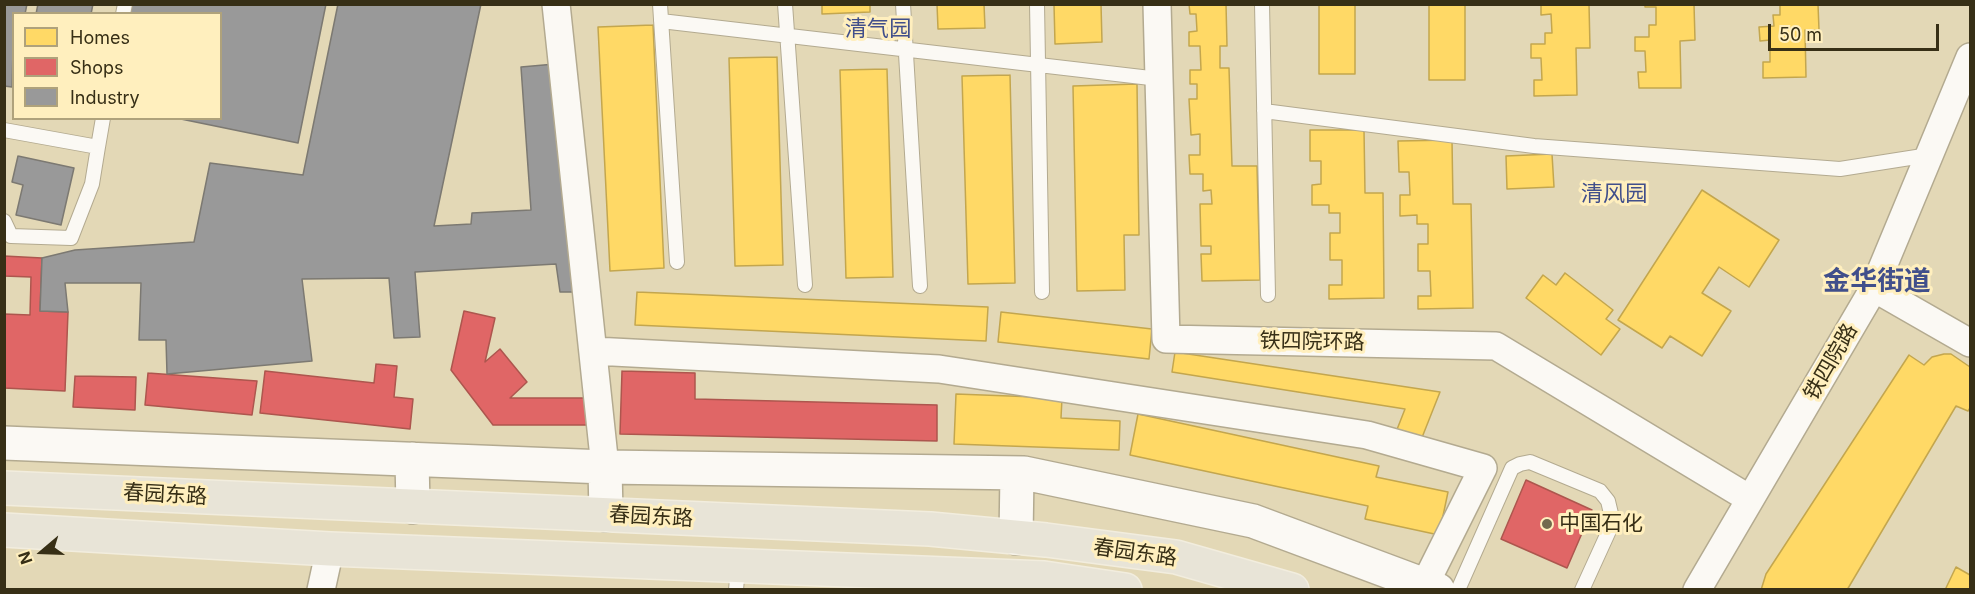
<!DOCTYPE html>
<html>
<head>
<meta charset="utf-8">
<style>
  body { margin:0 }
  #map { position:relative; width:1975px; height:594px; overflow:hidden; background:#e3d8b6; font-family:Inter,sans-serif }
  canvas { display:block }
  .frame { position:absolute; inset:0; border:6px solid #372f16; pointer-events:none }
  .legend { position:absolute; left:12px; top:12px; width:210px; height:108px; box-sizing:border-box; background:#ffefbe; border:2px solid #afa27b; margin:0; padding:8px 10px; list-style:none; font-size:18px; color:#372f16 }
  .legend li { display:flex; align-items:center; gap:12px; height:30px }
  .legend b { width:30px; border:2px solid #afa27b }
  .north { position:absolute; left:12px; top:522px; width:60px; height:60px; -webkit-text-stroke:4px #ffefbe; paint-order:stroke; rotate:251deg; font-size:16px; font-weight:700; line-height:24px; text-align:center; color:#372f16 }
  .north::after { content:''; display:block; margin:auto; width:21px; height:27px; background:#372f16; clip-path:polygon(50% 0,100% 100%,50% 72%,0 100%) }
  .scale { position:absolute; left:1768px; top:24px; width:171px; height:27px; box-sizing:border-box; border:3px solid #372f16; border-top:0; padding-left:8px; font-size:18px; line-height:21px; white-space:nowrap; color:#372f16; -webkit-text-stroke:4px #ffefbe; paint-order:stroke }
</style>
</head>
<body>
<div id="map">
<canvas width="1975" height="594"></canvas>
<div class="frame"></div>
<ul class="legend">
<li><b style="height:16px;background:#ffd966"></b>Homes</li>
<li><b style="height:16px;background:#e06666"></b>Shops</li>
<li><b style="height:16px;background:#999"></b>Industry</li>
</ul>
<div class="north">N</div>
<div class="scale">50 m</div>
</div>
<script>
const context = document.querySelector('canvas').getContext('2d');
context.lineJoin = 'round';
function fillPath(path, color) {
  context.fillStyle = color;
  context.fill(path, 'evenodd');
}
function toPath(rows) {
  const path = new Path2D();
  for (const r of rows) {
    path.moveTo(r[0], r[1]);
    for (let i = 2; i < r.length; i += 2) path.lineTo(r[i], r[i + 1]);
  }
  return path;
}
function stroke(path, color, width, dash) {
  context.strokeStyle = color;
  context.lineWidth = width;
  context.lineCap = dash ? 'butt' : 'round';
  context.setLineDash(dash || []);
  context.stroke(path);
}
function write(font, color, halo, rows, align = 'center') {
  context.font = font + ' Inter,"Noto Sans SC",sans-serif';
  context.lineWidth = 6;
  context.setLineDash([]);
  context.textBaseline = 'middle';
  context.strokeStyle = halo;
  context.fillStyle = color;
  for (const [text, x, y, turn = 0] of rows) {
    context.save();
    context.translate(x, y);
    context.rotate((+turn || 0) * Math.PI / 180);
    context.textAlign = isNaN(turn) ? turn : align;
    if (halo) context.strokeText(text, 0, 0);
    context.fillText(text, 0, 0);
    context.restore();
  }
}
const homes = toPath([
  [822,4,870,4,870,12,822,14,822,4],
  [937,4,984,4,985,28,938,29,937,4],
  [1054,4,1101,4,1102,42,1055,44,1054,4],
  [1189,4,1226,4,1227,46,1220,46,1220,68,1229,68,1232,166,1257,166,1260,280,1202,281,1201,254,1211,254,1211,246,1201,246,1200,204,1212,204,1211,190,1203,191,1203,174,1190,174,1189,155,1200,155,1200,134,1191,135,1189,99,1197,99,1197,84,1190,84,1190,70,1201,70,1200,46,1189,46,1189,32,1197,31,1196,14,1190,14,1189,4],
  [1319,4,1355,4,1355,74,1319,74,1319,4],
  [1429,4,1465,4,1465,80,1429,80,1429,4],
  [1541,4,1589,4,1590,48,1576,48,1577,95,1534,96,1534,80,1542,80,1541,58,1531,58,1531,44,1545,44,1545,33,1552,33,1551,14,1541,15,1541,4],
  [1645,4,1694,4,1695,40,1680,41,1681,88,1639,88,1638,72,1646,72,1645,51,1635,51,1635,37,1649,37,1649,25,1656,25,1656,7,1645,7,1645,4],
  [1780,4,1818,4,1819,30,1805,30,1806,77,1763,78,1763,62,1770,62,1770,40,1760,41,1759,27,1774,26,1773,15,1780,15,1780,4],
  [653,25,664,268,610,271,598,27,653,25],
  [777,57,783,265,735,266,729,58,777,57],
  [887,69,893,277,846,278,840,70,887,69],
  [1010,75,1015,283,968,284,962,76,1010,75],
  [1137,84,1139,235,1124,235,1125,290,1077,291,1073,86,1137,84],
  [1310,130,1364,130,1365,193,1383,193,1384,298,1329,299,1329,285,1342,285,1342,260,1330,260,1330,233,1340,233,1340,213,1329,213,1329,205,1312,205,1312,185,1321,184,1321,161,1310,161,1310,130],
  [1452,140,1453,204,1471,204,1473,308,1418,309,1418,296,1431,296,1430,271,1418,271,1418,244,1428,244,1428,224,1417,224,1417,215,1400,216,1400,195,1410,195,1409,172,1399,172,1398,141,1452,140],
  [1552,154,1554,187,1507,189,1506,156,1552,154],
  [1702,190,1779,240,1749,287,1719,267,1702,293,1731,311,1702,356,1670,336,1662,348,1618,320,1702,190],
  [1565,273,1613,310,1606,319,1620,329,1601,355,1526,298,1543,275,1556,285,1565,273],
  [637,292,988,307,986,341,635,325,637,292],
  [1001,312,1152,329,1149,359,998,342,1001,312],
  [1175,352,1440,392,1421,440,1396,432,1405,409,1172,372,1175,352],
  [1944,354,1951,354,1970,367,1970,408,1968,411,1956,406,1847,590,1761,590,1766,574,1909,355,1924,365,1932,357,1944,354],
  [956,394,1062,398,1061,418,1120,421,1119,450,954,444,956,394],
  [1138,414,1379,466,1376,477,1448,492,1439,535,1365,519,1368,506,1130,455,1138,414],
  [1956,567,1970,575,1970,590,1945,590,1956,567]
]);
const shops = toPath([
  [4,256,42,258,40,311,68,312,65,391,4,388,4,314,30,315,31,277,4,276,4,256],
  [464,311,495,318,485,362,500,349,527,382,510,398,590,398,590,425,493,425,451,370,464,311],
  [376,364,397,366,394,397,413,399,410,429,260,413,265,371,374,383,376,364],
  [622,371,695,373,695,399,937,405,937,441,620,434,622,371],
  [148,373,257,381,252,415,145,405,148,373],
  [75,376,136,377,135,410,73,407,75,376],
  [1526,480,1592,510,1567,568,1501,539,1526,480]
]);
const industry = toPath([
  [4,4,27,4,25,14,14,14,12,87,4,86,4,4],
  [38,4,93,4,91,14,36,14,38,4],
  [129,4,326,4,298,143,176,118,220,118,220,14,127,14,129,4],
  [338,4,481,4,434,226,471,224,472,213,531,210,521,67,555,64,578,292,560,292,556,264,415,272,420,337,394,338,389,278,302,279,312,361,167,374,166,340,139,340,141,283,65,283,68,312,40,311,42,258,75,250,194,242,210,163,303,175,338,4],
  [18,156,74,168,61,225,16,215,23,185,12,182,18,156]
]);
const service = toPath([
  [660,4,677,262],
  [785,4,805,285],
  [903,4,920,286],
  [1037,4,1042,292],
  [1262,4,1268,295],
  [123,14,125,4],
  [661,21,1159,79],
  [1264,111,1534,146,1840,169,1929,155],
  [4,130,98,147,103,118],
  [4,221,11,236,71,238,92,184,98,147],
  [736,590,738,567],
  [1458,590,1512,468,1520,464,1530,462,1600,491,1608,501,1613,522,1582,590]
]);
const minor = toPath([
  [556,4,605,467],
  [1157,4,1166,339,1496,346,1750,499],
  [1874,288,1970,343],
  [594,351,939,369,1367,435,1483,468,1425,584],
  [321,590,330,549],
  [1697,590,1874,288,1970,57]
]);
const tertiary = toPath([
  [4,443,605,467,1024,473,1253,521,1438,590],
  [412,459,413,507],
  [605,467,606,515],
  [1016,538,1017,473]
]);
const primary = toPath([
  [4,488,930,529,1046,540,1176,557,1292,590],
  [4,530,330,549,1044,578,1125,590]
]);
const markers = [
  [1547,524,6,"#736a4e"]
];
const streetNames = [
  ["铁四院环路",1312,342,1],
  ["铁四院路",1831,362,-60],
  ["春园东路",165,495,3],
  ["春园东路",651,517,3],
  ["春园东路",1135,553,8]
];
const poiNames = [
  ["中国石化",1559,524]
];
const neighbourhoodNames = [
  ["清气园",878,29],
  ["清风园",1614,194]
];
const districtNames = [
  ["金华街道",1877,282]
];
fillPath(homes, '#ffd966');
stroke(homes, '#c3a64e', 1.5);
fillPath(shops, '#e06666');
stroke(shops, '#ad564e', 1.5);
fillPath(industry, '#999');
stroke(industry, '#7c7972', 1.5);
stroke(service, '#b3aa90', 16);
stroke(minor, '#b3aa90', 30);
stroke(tertiary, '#b3aa90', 36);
stroke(primary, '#f2edde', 36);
stroke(service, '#fbf9f4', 14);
stroke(minor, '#fbf9f4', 27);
stroke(tertiary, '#fbf9f4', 33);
stroke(primary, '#e8e4d7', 33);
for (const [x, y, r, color] of markers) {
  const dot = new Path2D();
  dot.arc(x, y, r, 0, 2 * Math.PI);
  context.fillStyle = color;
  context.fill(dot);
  stroke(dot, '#ffefbe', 2);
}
write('21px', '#372f16', '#ffefbe', streetNames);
write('21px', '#372f16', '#ffefbe', poiNames, 'left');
write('22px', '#414f8b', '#ffefbe', neighbourhoodNames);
write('bold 27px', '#414f8b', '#ffefbe', districtNames);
</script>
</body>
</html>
